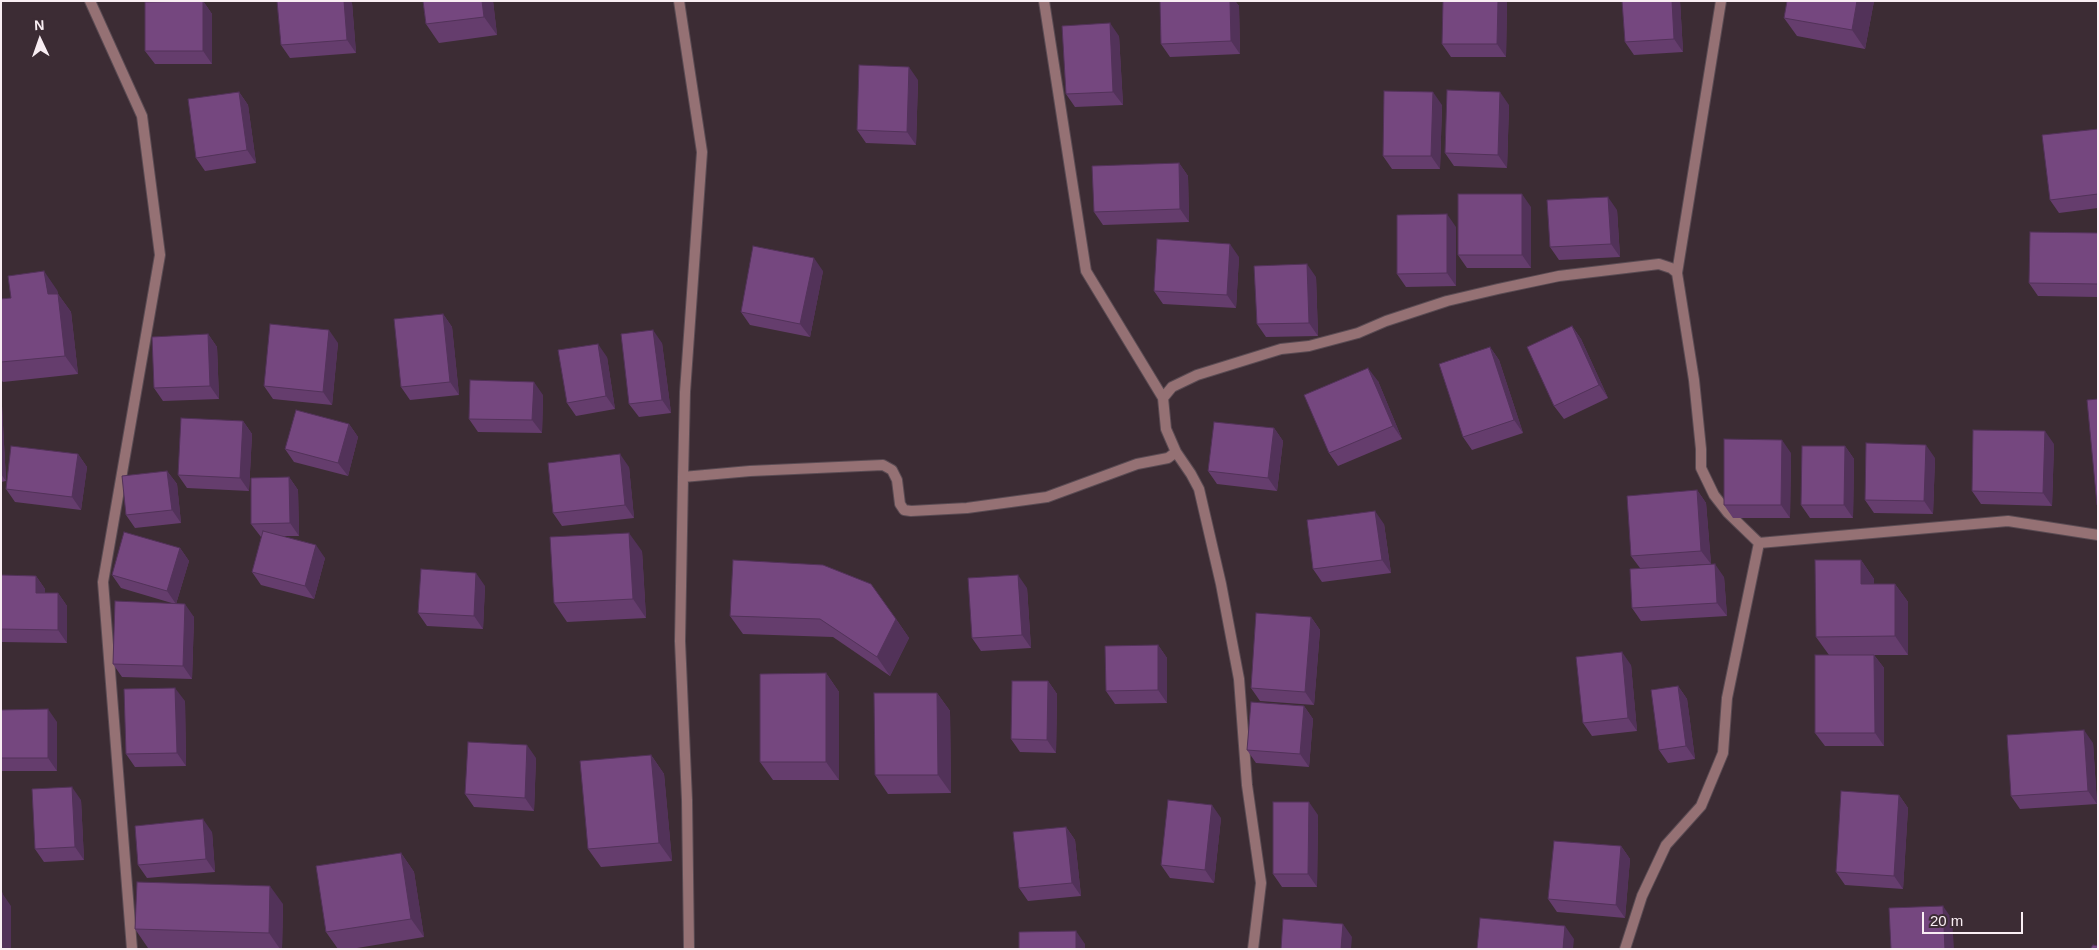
<!DOCTYPE html>
<html>
<head>
<meta charset="utf-8">
<style>
  body { margin:0 }
  #map { position:relative; width:2099px; height:950px; overflow:hidden; background:#3c2c34; font-family:Helvetica,sans-serif }
  canvas { display:block }
  .frame { position:absolute; inset:0; border:2px solid #f9eef3; pointer-events:none }
  .north { position:absolute; left:15px; top:15px; width:50px; height:50px; -webkit-text-stroke:4px #3c2c34; paint-order:stroke; rotate:357deg; font-size:14px; font-weight:700; line-height:20px; text-align:center; color:#f9eef3 }
  .north::after { content:''; display:block; margin:auto; width:18px; height:22px; background:#f9eef3; clip-path:polygon(50% 0,100% 100%,50% 72%,0 100%) }
  .scale { position:absolute; left:1922px; top:912px; width:101px; height:22px; box-sizing:border-box; border:2px solid #f9eef3; border-top:0; padding-left:6px; font-size:15px; line-height:18px; white-space:nowrap; color:#f9eef3; -webkit-text-stroke:4px #3c2c34; paint-order:stroke }
</style>
</head>
<body>
<div id="map">
<canvas width="2099" height="950"></canvas>
<div class="frame"></div>
<div class="north">N</div>
<div class="scale">20 m</div>
</div>
<script>
const context = document.querySelector('canvas').getContext('2d');
context.lineJoin = 'round';
function toPath(rows) {
  const path = new Path2D();
  for (const r of rows) {
    path.moveTo(r[0], r[1]);
    for (let i = 2; i < r.length; i += 2) path.lineTo(r[i], r[i + 1]);
  }
  return path;
}
function stroke(path, color, width, dash) {
  context.strokeStyle = color;
  context.lineWidth = width;
  context.lineCap = dash ? 'butt' : 'round';
  context.setLineDash(dash || []);
  context.stroke(path);
}
function fillPath(path, color) {
  context.fillStyle = color;
  context.fill(path, 'evenodd');
}
const street = toPath([
  [90,1,142,116,160,255,103,582,132,949],
  [679,1,702,152,685,392,683,477,680,641,687,800,689,949],
  [1044,1,1086,271,1163,398],
  [1677,273,1721,1],
  [1176,452,1191,474,1199,489,1221,584,1239,679,1247,785,1261,883,1253,949],
  [683,477,750,471,883,465,892,470,897,480,900,504,904,510,911,511,967,508,1047,497,1137,464,1168,458,1176,452,1166,429,1163,398,1172,387,1197,375,1281,349,1309,346,1358,333,1386,321,1447,301,1498,289,1559,276,1659,264,1671,268,1677,273,1694,380,1701,449,1701,468,1714,495,1728,513,1759,543],
  [1625,949,1642,896,1666,845,1701,806,1723,753,1727,698,1759,543,2008,521,2098,535]
]);
const wall = toPath([
  [203,1,212,14,212,64,155,64,145,51],
  [423,1,493,1,497,35,439,43,426,24],
  [1160,1,1235,1,1239,6,1240,54,1170,57,1161,44],
  [1507,1,1506,57,1451,57,1442,44],
  [1680,1,1683,52,1634,55,1625,42],
  [1874,1,1865,49,1797,36,1784,18],
  [352,3,356,53,290,58,281,45],
  [1119,36,1123,105,1075,107,1066,94],
  [918,80,916,145,866,143,857,130],
  [239,92,248,105,256,163,205,171,196,158],
  [1442,105,1440,169,1392,169,1383,156],
  [1509,105,1507,168,1454,166,1445,153],
  [2098,129,2098,208,2059,213,2050,200],
  [1179,163,1188,176,1189,222,1103,225,1094,212],
  [1531,207,1531,268,1467,268,1458,255],
  [1617,210,1620,257,1559,260,1550,247],
  [1456,227,1456,286,1406,287,1397,274],
  [2098,233,2098,297,2038,296,2029,283],
  [1239,257,1236,308,1163,304,1154,291],
  [823,271,810,337,750,325,741,312],
  [1316,277,1318,336,1266,337,1257,324],
  [57,290,58,294,71,312,78,374,3,382,1,380,1,299,11,298],
  [443,314,452,327,459,395,410,400,401,387],
  [1572,326,1581,339,1608,398,1564,419,1554,406],
  [208,334,217,347,219,399,163,401,154,388],
  [338,343,332,405,273,399,264,386],
  [662,343,671,413,639,417,629,404],
  [1490,347,1499,360,1523,433,1472,450,1463,437],
  [607,357,615,409,576,416,567,403],
  [1378,381,1402,439,1338,466,1329,453],
  [543,395,542,433,478,432,469,419],
  [1,405,2,406,6,481,1,482],
  [243,421,252,434,249,491,187,488,178,475],
  [349,424,358,437,348,476,294,462,285,449],
  [1274,428,1283,441,1277,491,1217,484,1208,471],
  [2054,444,2052,506,1981,504,1972,491],
  [1845,446,1854,459,1853,518,1810,518,1801,505],
  [1791,453,1790,518,1733,518,1724,505],
  [78,454,87,467,81,510,15,502,6,489],
  [1935,458,1933,514,1874,513,1865,500],
  [629,467,634,518,562,526,553,513],
  [167,471,177,484,181,523,135,528,126,515],
  [289,477,298,490,299,536,282,536,325,558,314,599,261,585,252,572,262,537,261,537,251,524],
  [1697,490,1706,503,1711,564,1675,566,1724,577,1727,616,1641,621,1632,608,1640,568,1631,556],
  [1384,524,1391,573,1322,582,1313,569],
  [180,548,189,561,176,604,194,617,192,679,122,677,113,664,175,604,121,588,112,575],
  [642,551,646,618,567,622,554,603],
  [1861,560,1874,579,1874,584,1895,584,1908,602,1908,655,1874,655,1884,668,1884,746,1825,746,1815,733,1829,655,1816,637],
  [1,575,36,576,45,589,45,593,58,593,67,606,67,643,1,642],
  [485,586,483,629,427,626,418,613],
  [1027,588,1031,648,981,651,972,638],
  [730,616,896,619,909,638,890,676,833,637,743,634],
  [1311,617,1320,630,1314,705,1260,701,1251,688],
  [1158,645,1167,658,1167,703,1115,704,1106,691],
  [1631,665,1637,731,1592,736,1583,723],
  [826,673,839,692,839,780,773,780,760,762],
  [1048,681,1057,694,1056,753,1020,752,1011,739],
  [1678,686,1687,699,1695,759,1668,763,1659,750],
  [937,693,950,711,951,793,888,794,875,775],
  [185,701,186,766,135,767,126,754],
  [1304,706,1313,719,1309,767,1256,763,1247,750],
  [1,710,57,722,57,771,1,771],
  [2093,743,2097,804,2020,809,2011,796],
  [651,755,664,774,672,861,601,867,588,849],
  [536,758,534,811,474,807,465,794],
  [1899,795,1908,808,1903,889,1845,885,1836,872],
  [81,800,84,860,44,862,35,849],
  [1318,815,1317,887,1282,887,1273,874],
  [1221,818,1214,883,1170,878,1161,865],
  [1066,827,1075,840,1081,896,1028,901,1019,888],
  [212,832,215,872,147,878,138,865],
  [1621,846,1630,859,1625,918,1557,912,1548,899],
  [401,853,414,872,424,937,351,949,338,949,326,932],
  [283,904,282,949,186,949,148,948,135,929]
]);
const shadedWall = toPath([
  [203,1,212,14,212,64,203,51],
  [344,1,351,1,352,3,356,53,347,40],
  [482,1,493,1,497,35,484,17],
  [1230,1,1235,1,1239,6,1240,54,1231,41],
  [1498,1,1507,1,1506,57,1497,44],
  [1672,1,1680,1,1683,52,1674,39],
  [1857,1,1874,1,1865,49,1852,30],
  [1110,23,1119,36,1123,105,1113,92],
  [909,67,918,80,916,145,907,132],
  [239,92,248,105,256,163,247,150],
  [1433,92,1442,105,1440,169,1431,156],
  [1500,92,1509,105,1507,168,1498,155],
  [1179,163,1188,176,1189,222,1180,209],
  [1522,194,1531,207,1531,268,1522,255],
  [1608,197,1617,210,1620,257,1611,244],
  [1447,214,1456,227,1456,286,1447,273],
  [1230,244,1239,257,1236,308,1227,295],
  [814,258,823,271,810,337,800,324],
  [1307,264,1316,277,1318,336,1309,323],
  [44,271,57,290,59,301,58,294,71,312,78,374,65,356,48,294],
  [443,314,452,327,459,395,450,382],
  [1572,326,1581,339,1608,398,1599,385],
  [329,330,338,343,332,405,323,392],
  [653,330,662,343,671,413,662,400],
  [208,334,217,347,219,399,210,386],
  [598,344,607,357,615,409,606,396],
  [1490,347,1499,360,1523,433,1514,420],
  [1368,368,1378,381,1402,439,1393,426],
  [534,382,543,395,542,433,532,420],
  [1,405,2,406,6,481,1,474],
  [243,421,252,434,249,491,240,478],
  [349,424,358,437,348,476,338,463],
  [1274,428,1283,441,1277,491,1268,478],
  [2045,431,2054,444,2052,506,2043,493],
  [1782,440,1791,453,1790,518,1781,505],
  [1926,445,1935,458,1933,514,1924,501],
  [1845,446,1854,459,1853,518,1844,505],
  [78,454,87,467,81,510,72,497],
  [620,454,629,467,634,518,625,505],
  [167,471,177,484,181,523,172,510],
  [289,477,298,490,299,536,290,523],
  [1697,490,1706,503,1711,564,1701,551],
  [1375,511,1384,524,1391,573,1382,560],
  [629,533,642,551,646,618,633,599],
  [316,545,325,558,314,599,305,586],
  [180,548,189,561,176,604,167,591],
  [1861,560,1874,579,1874,602,1861,584],
  [1715,564,1724,577,1727,616,1717,603],
  [476,573,485,586,483,629,474,616],
  [1018,575,1027,588,1031,648,1022,635],
  [36,576,45,589,45,606,36,593],
  [1895,584,1908,602,1908,655,1895,636],
  [58,593,67,606,67,643,58,630],
  [185,604,194,617,192,679,183,666],
  [1311,617,1320,630,1314,705,1305,692],
  [896,619,909,638,890,676,877,657],
  [1158,645,1167,658,1167,703,1158,690],
  [1622,652,1631,665,1637,731,1628,718],
  [1874,655,1884,668,1884,746,1875,733],
  [826,673,839,692,839,780,826,762],
  [1048,681,1057,694,1056,753,1047,740],
  [1678,686,1687,699,1695,759,1686,746],
  [175,688,185,701,186,766,177,753],
  [937,693,950,711,951,793,938,775],
  [1304,706,1313,719,1309,767,1300,754],
  [48,709,57,722,57,771,48,758],
  [2084,730,2093,743,2097,804,2088,791],
  [527,745,536,758,534,811,525,798],
  [651,755,664,774,672,861,659,843],
  [72,787,81,800,84,860,75,847],
  [1899,795,1908,808,1903,889,1894,876],
  [1309,802,1318,815,1317,887,1308,874],
  [1212,805,1221,818,1214,883,1205,870],
  [203,819,212,832,215,872,206,859],
  [1066,827,1075,840,1081,896,1072,883],
  [1621,846,1630,859,1625,918,1616,905],
  [401,853,414,872,424,937,411,919],
  [270,886,283,904,282,949,280,949,269,933],
  [2,893,11,906,11,949,2,949],
  [1943,906,1952,919,1954,949,1945,949],
  [1343,924,1352,937,1351,949,1341,949],
  [1565,926,1574,939,1573,949,1563,949],
  [1076,931,1085,944,1085,949,1076,949]
]);
const building = toPath([
  [203,1,203,51,145,51,145,2,203,1],
  [277,1,344,1,347,40,281,45,277,1],
  [423,1,482,1,484,17,426,24,423,1],
  [1160,1,1230,1,1231,41,1161,44,1160,1],
  [1443,1,1498,1,1497,44,1442,44,1443,1],
  [1622,1,1672,1,1674,39,1625,42,1622,1],
  [1787,1,1857,1,1852,30,1784,18,1787,1],
  [1110,23,1113,92,1066,94,1062,26,1110,23],
  [859,65,909,67,907,132,857,130,859,65],
  [1447,90,1500,92,1498,155,1445,153,1447,90],
  [1384,91,1433,92,1431,156,1383,156,1384,91],
  [239,92,247,150,196,158,188,99,239,92],
  [2098,129,2098,194,2050,200,2042,135,2098,129],
  [1179,163,1180,209,1094,212,1092,166,1179,163],
  [1458,194,1522,194,1522,255,1458,255,1458,194],
  [1608,197,1611,244,1550,247,1547,200,1608,197],
  [1447,214,1447,273,1397,274,1397,215,1447,214],
  [2030,232,2098,233,2098,284,2029,283,2030,232],
  [1157,239,1230,244,1227,295,1154,291,1157,239],
  [753,246,814,258,800,324,741,312,753,246],
  [1307,264,1309,323,1257,324,1254,266,1307,264],
  [44,271,48,294,58,294,65,356,1,362,1,299,11,298,8,276,44,271],
  [443,314,450,382,401,387,394,319,443,314],
  [270,324,329,330,323,392,264,386,270,324],
  [1572,326,1599,385,1554,406,1527,347,1572,326],
  [653,330,662,400,629,404,621,334,653,330],
  [208,334,210,386,154,388,152,337,208,334],
  [598,344,606,396,567,403,558,350,598,344],
  [1490,347,1514,420,1463,437,1439,364,1490,347],
  [1368,368,1393,426,1329,453,1304,395,1368,368],
  [470,380,534,382,532,420,469,419,470,380],
  [2098,399,2098,505,2097,505,2087,400,2098,399],
  [296,410,349,424,338,463,285,449,296,410],
  [181,418,243,421,240,478,178,475,181,418],
  [1214,422,1274,428,1268,478,1208,471,1214,422],
  [1973,430,2045,431,2043,493,1972,491,1973,430],
  [1724,439,1782,440,1781,505,1724,505,1724,439],
  [1866,443,1926,445,1924,501,1865,500,1866,443],
  [11,446,78,454,72,497,6,489,11,446],
  [1802,446,1845,446,1844,505,1801,505,1802,446],
  [620,454,625,505,553,513,548,463,620,454],
  [167,471,172,510,126,515,122,476,167,471],
  [289,477,290,523,251,524,251,478,289,477],
  [1697,490,1701,551,1631,556,1627,496,1697,490],
  [1375,511,1382,560,1313,569,1307,520,1375,511],
  [263,531,316,545,305,586,252,572,263,531],
  [124,532,180,548,167,591,112,575,124,532],
  [629,533,633,599,554,603,550,537,629,533],
  [733,560,823,565,871,584,896,619,877,657,820,619,730,616,733,560],
  [1815,560,1861,560,1861,584,1895,584,1895,636,1816,637,1815,560],
  [1715,564,1717,603,1632,608,1630,569,1715,564],
  [421,569,476,573,474,616,418,613,421,569],
  [1,575,36,576,36,593,58,593,58,630,1,629,1,575],
  [1018,575,1022,635,972,638,968,578,1018,575],
  [115,601,185,604,183,666,113,664,115,601],
  [1256,613,1311,617,1305,692,1251,688,1256,613],
  [1158,645,1158,690,1106,691,1105,646,1158,645],
  [1622,652,1628,718,1583,723,1576,657,1622,652],
  [1815,655,1874,655,1875,733,1815,733,1815,655],
  [826,673,826,762,760,762,760,674,826,673],
  [1012,681,1048,681,1047,740,1011,739,1012,681],
  [1678,686,1686,746,1659,750,1651,690,1678,686],
  [175,688,177,753,126,754,124,689,175,688],
  [874,693,937,693,938,775,875,775,874,693],
  [1251,702,1304,706,1300,754,1247,750,1251,702],
  [48,709,48,758,1,758,1,710,48,709],
  [2084,730,2088,791,2011,796,2007,735,2084,730],
  [468,742,527,745,525,798,465,794,468,742],
  [651,755,659,843,588,849,580,761,651,755],
  [72,787,75,847,35,849,32,789,72,787],
  [1841,791,1899,795,1894,876,1836,872,1841,791],
  [1168,800,1212,805,1205,870,1161,865,1168,800],
  [1273,802,1309,802,1308,874,1273,874,1273,802],
  [203,819,206,859,138,865,135,826,203,819],
  [1066,827,1072,883,1019,888,1013,832,1066,827],
  [1554,841,1621,846,1616,905,1548,899,1554,841],
  [401,853,411,919,326,932,316,866,401,853],
  [137,882,270,886,269,933,135,929,137,882],
  [2,893,2,949,1,949,2,893],
  [1943,906,1945,949,1891,949,1889,908,1943,906],
  [1480,918,1565,926,1563,949,1477,949,1480,918],
  [1283,919,1343,924,1341,949,1281,949,1283,919],
  [1076,931,1076,949,1019,949,1019,932,1076,931],
  [2093,945,2098,946,2098,949,2090,949,2093,945]
]);
stroke(street, '#5a4b53', 12);
stroke(street, '#957174', 10);
fillPath(wall, '#653d6d');
fillPath(shadedWall, '#523259');
fillPath(building, '#75477f');
stroke(building, '#523259', 1);
</script>
</body>
</html>
